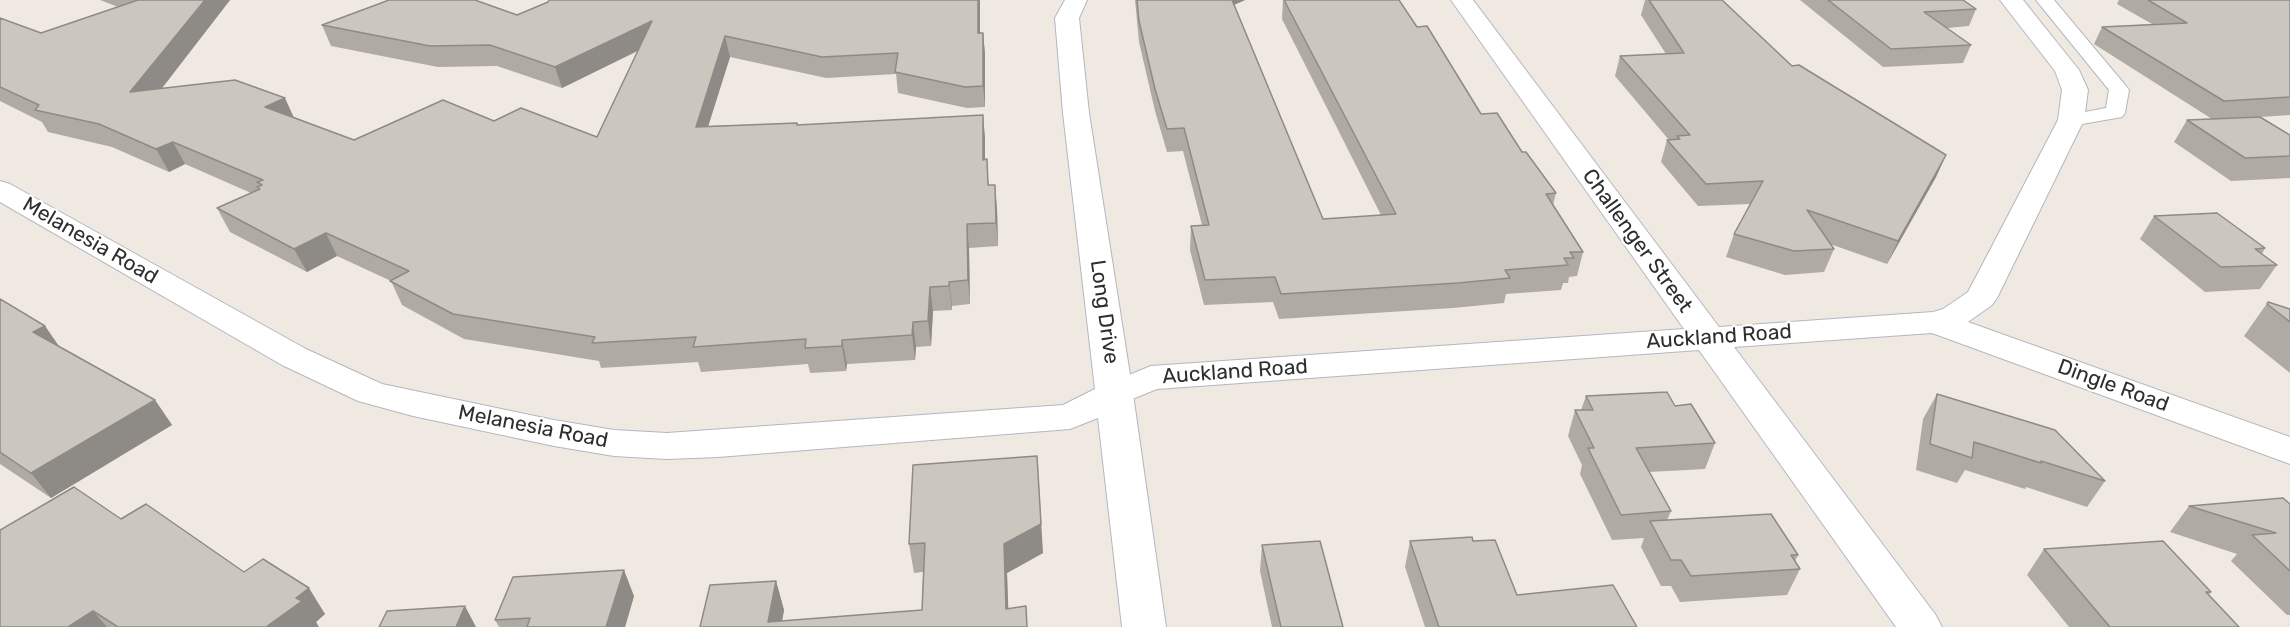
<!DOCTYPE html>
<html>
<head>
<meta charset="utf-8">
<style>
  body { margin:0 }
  canvas { display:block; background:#efe9e1 }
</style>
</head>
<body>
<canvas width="2290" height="627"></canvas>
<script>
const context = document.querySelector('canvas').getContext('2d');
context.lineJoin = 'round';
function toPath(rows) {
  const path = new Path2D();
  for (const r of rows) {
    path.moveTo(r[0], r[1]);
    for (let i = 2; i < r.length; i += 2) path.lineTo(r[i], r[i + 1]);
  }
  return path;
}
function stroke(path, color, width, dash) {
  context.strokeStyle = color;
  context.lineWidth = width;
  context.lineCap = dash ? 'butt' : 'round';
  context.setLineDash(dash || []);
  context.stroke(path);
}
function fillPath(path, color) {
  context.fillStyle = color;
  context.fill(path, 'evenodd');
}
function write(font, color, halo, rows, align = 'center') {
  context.font = font + ' Rubik,sans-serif';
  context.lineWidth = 4.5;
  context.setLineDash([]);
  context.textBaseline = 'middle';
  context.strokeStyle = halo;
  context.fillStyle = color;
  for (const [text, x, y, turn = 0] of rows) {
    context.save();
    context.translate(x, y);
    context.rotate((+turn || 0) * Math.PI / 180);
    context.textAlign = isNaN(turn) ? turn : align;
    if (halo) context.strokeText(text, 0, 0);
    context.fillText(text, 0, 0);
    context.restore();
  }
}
const lane = toPath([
  [2036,0,2054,0,2126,86,2129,90,2125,113,2122,117,2071,126,2064,124,2061,120,2064,116,2106,108,2109,90,2036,0]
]);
const street = toPath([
  [1451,0,1473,0,1719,327,1933,312,1943,309,1968,292,2058,120,2062,90,2055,71,2000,0,2023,0,2079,70,2088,90,2084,120,1997,298,1992,305,1968,322,2290,437,2290,464,1932,333,1734,347,1935,614,1942,627,1896,627,1699,350,1157,389,1115,406,1102,402,1097,394,1102,386,1151,366,1684,329,1451,0]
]);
const secondary = toPath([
  [1065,0,1087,0,1079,18,1089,113,1133,394,1166,627,1122,627,1098,418,1070,429,718,457,667,459,614,456,554,446,413,416,358,401,282,365,0,202,0,181,10,184,306,349,382,384,554,420,614,430,667,433,1063,405,1095,389,1063,113,1055,18,1065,0]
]);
const wall = toPath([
  [100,0,230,0,162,88,294,117,354,140,494,121,597,137,638,51,562,88,497,66,438,67,331,46,322,25,517,15,980,0,980,33,983,33,985,54,985,107,967,108,898,93,896,74,826,78,730,57,708,126,797,123,798,125,985,137,985,160,989,185,997,208,998,246,969,248,970,304,952,306,952,310,933,311,931,346,916,347,915,360,847,364,846,371,810,373,808,364,701,372,698,362,601,368,599,361,464,339,402,305,391,281,337,256,307,272,230,232,217,208,251,193,185,164,169,172,112,147,48,132,42,122,0,101,0,18,41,33,118,7],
  [1135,0,1245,0,1234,5,1323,219,1381,215,1282,19,1283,0,1399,0,1417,27,1481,114,1522,152,1556,193,1553,205,1583,252,1577,276,1569,277,1568,283,1563,283,1561,290,1506,294,1504,303,1453,308,1279,319,1273,302,1204,305,1190,250,1191,226,1202,225,1183,151,1167,152,1155,111,1139,42],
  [1645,0,1722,0,1792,66,1946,155,1936,177,1887,264,1830,244,1834,249,1824,272,1785,275,1726,257,1734,234,1750,204,1698,206,1661,162,1667,140,1669,140,1615,76,1620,56,1666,54,1641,15],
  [1800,0,1963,0,1976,9,1969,26,1947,28,1971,45,1963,63,1883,67],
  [2119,0,2290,0,2290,115,2260,117,2290,135,2290,178,2231,181,2174,142,2187,120,2212,119,2094,44,2102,27,2152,24,2117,4],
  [2154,216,2265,248,2262,254,2277,265,2260,289,2205,292,2140,239],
  [0,299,45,326,59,346,155,400,172,425,51,498,0,464],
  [2268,302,2290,309,2290,373,2244,336],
  [1937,394,2105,481,2087,507,2026,487,2025,489,1965,470,1957,483,1916,470,1923,419],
  [1586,396,1675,406,1715,443,1705,469,1649,472,1671,511,1667,520,1798,555,1795,561,1800,569,1787,595,1680,602,1671,586,1661,586,1641,547,1644,538,1612,540,1580,474,1582,465,1568,436,1575,410,1581,410],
  [913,465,1043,553,1007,573,1008,608,1028,627,700,627,776,581,784,610,782,621,922,610,923,572,914,573,909,544],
  [2290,504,2290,615,2287,615,2231,561,2237,554,2170,532,2189,506],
  [121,519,244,572,325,614,316,622,318,627,0,627],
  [1410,541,1473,541,1517,595,1637,627,1425,627,1405,567],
  [1262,545,1343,627,1272,627,1260,571],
  [2044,549,2211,592,2208,595,2239,627,2069,627,2027,575],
  [634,596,625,627,499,627,495,620]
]);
const shadedWall = toPath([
  [205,0,230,0,142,114,130,92],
  [978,0,980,0,980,54,978,33],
  [1227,0,1245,0,1227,8],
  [652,21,657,41,562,88,555,67],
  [983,33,985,54,985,107,983,86],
  [725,36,730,57,701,149,696,127],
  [285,98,295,120,265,107],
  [983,115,985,137,985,182,983,160],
  [173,142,185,164,169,172,156,149],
  [1946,155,1936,177,1887,264,1898,241],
  [995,185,997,208,998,246,996,223],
  [967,224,969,248,970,304,968,280],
  [326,233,337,256,307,272,294,249],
  [949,282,952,306,952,310,949,286],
  [930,287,933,311,931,346,928,321],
  [913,322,916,347,915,360,912,335],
  [45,326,62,351,33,332],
  [842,340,847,364,846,371,842,346],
  [155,400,172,425,51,498,31,473],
  [1039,485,1043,553,1007,573,1009,627,1006,609,1004,544],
  [624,570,634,596,625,627,606,627],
  [776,581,784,610,781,627,768,622],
  [309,588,325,614,316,622,319,627,266,627,296,598],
  [465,606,476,627,456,627],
  [93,611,107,627,68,627]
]);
const building = toPath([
  [138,0,205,0,130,92,235,80,285,98,265,107,354,140,443,100,494,121,521,108,597,137,652,21,555,67,490,45,430,46,322,25,389,0,475,0,517,15,548,2,549,0,978,0,978,33,983,33,983,86,965,87,895,72,898,53,822,57,725,36,696,127,797,123,797,125,983,115,983,160,987,159,988,185,995,185,996,223,967,224,968,280,949,282,949,286,930,287,928,321,913,322,912,335,842,340,842,346,805,348,806,339,693,347,696,337,592,343,595,337,453,314,390,281,409,271,326,233,294,249,217,208,260,189,257,187,262,185,257,182,263,180,173,142,156,149,99,124,35,110,39,105,0,87,0,18,41,33,138,0],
  [1137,0,1232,0,1323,219,1396,214,1284,0,1399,0,1417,27,1427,26,1481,114,1497,113,1522,152,1526,152,1556,193,1546,194,1583,252,1570,252,1574,258,1564,258,1568,265,1505,270,1510,278,1458,283,1281,294,1275,277,1205,280,1191,226,1209,225,1184,128,1167,129,1155,89,1139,21,1137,0],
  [1649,0,1722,0,1792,66,1799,65,1946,155,1898,241,1807,210,1834,249,1794,251,1734,234,1763,181,1706,184,1667,140,1680,139,1677,136,1690,135,1620,56,1684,53,1649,0],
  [1828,0,1963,0,1976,9,1924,12,1971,45,1891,49,1828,0],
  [2148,0,2290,0,2290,97,2224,101,2102,27,2187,23,2148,0],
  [2260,117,2290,135,2290,156,2245,158,2187,120,2260,117],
  [2217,213,2265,248,2255,249,2277,265,2221,267,2154,216,2217,213],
  [0,299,45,326,33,332,155,400,31,473,0,452,0,299],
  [2268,302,2290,309,2290,322,2267,304,2268,302],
  [1667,392,1675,406,1691,404,1715,443,1636,448,1671,511,1621,515,1588,448,1594,448,1575,410,1593,410,1586,396,1667,392],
  [1937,394,2055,430,2105,481,2041,461,2041,463,1974,442,1972,458,1930,444,1937,394],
  [1037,456,1041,524,1004,544,1006,609,1026,606,1027,627,700,627,710,585,776,581,768,622,922,610,925,543,909,544,913,465,1037,456],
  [74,487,121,519,146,504,244,572,263,559,309,588,296,598,302,601,266,627,118,627,93,611,68,627,0,627,0,530,74,487],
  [2283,498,2290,504,2290,571,2252,535,2276,533,2189,506,2283,498],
  [1771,514,1798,555,1791,555,1800,569,1691,576,1681,560,1671,560,1650,521,1771,514],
  [1472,537,1473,541,1495,540,1517,595,1613,585,1637,627,1439,627,1410,541,1472,537],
  [1320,541,1343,627,1281,627,1262,545,1320,541],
  [2163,541,2211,592,2206,592,2239,627,2110,627,2044,549,2163,541],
  [624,570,606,627,527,627,530,618,495,620,513,577,624,570],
  [465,606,456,627,379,627,387,611,465,606]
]);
const streetNames = [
  ["Melanesia Road",90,241,30],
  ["Challenger Street",1637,241,54],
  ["Long Drive",1104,312,82],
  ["Auckland Road",1719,337,-4],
  ["Auckland Road",1235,372,-4],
  ["Dingle Road",2113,386,20],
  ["Melanesia Road",533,427,11]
];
stroke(lane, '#b4b7c1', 2);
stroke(street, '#b4b7c1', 2);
stroke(secondary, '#b4b7c1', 2);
fillPath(lane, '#fff');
fillPath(street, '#fff');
fillPath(secondary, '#fff');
fillPath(wall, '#afaba4');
fillPath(shadedWall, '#8e8b86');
fillPath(building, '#cbc7bf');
stroke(building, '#8e8b86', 1.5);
write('21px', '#2e2e2e', '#fff', streetNames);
</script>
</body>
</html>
